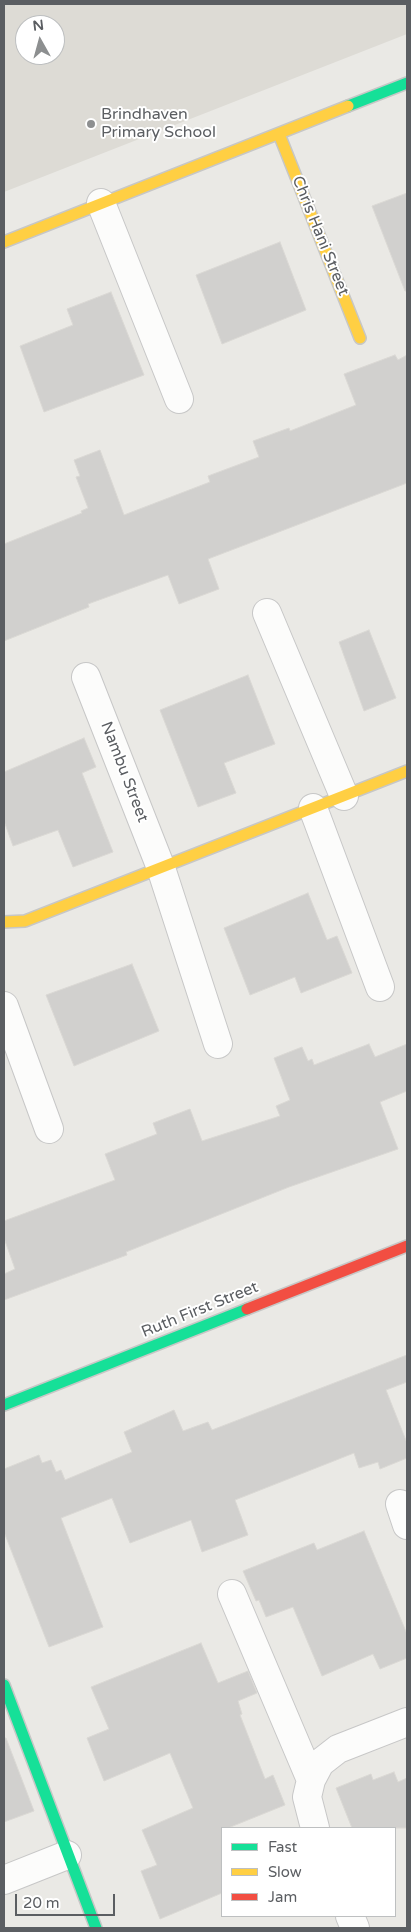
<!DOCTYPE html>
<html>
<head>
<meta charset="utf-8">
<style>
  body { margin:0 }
  #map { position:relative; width:411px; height:1932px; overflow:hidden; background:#eae9e5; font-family:"Varela Round",sans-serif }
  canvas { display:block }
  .frame { position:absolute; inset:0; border:5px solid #5b5e62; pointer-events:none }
  .legend { position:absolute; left:221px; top:1827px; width:175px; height:90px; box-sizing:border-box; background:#fff; border:1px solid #bdbfc0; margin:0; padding:6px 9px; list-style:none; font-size:15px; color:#5b5e62 }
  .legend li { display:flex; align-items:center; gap:10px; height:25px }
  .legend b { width:25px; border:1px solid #bdbfc0 }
  .north { position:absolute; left:15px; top:15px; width:50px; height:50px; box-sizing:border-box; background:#fff; border:1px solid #bdbfc0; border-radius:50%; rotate:353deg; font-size:14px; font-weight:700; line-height:20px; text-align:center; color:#5b5e62 }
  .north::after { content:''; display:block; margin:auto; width:18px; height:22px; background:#8d8f90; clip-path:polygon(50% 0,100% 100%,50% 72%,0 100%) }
  .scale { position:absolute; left:15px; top:1894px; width:100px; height:22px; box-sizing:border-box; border:2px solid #5b5e62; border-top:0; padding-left:6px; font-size:15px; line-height:18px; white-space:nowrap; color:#5b5e62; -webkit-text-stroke:4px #fff; paint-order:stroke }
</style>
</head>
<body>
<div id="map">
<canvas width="411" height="1932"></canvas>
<div class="frame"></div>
<ul class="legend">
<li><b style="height:6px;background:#16e098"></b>Fast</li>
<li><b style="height:6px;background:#ffcf43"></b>Slow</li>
<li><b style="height:6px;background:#f24e42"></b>Jam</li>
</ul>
<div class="north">N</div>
<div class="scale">20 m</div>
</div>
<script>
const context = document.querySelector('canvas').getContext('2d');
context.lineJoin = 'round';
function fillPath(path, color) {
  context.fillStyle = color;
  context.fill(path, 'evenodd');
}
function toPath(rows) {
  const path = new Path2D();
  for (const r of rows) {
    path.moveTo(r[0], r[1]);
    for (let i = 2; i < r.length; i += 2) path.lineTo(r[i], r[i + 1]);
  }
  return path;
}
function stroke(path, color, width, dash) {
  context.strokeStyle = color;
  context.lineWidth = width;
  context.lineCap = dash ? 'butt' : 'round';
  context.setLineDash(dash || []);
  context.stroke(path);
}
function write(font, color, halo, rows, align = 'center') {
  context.font = font + ' "Varela Round",sans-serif';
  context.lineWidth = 4;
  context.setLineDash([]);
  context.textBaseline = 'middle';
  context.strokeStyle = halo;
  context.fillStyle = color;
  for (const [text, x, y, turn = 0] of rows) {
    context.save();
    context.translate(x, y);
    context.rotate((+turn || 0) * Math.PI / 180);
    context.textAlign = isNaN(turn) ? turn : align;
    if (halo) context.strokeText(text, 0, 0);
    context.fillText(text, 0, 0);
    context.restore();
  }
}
const education = toPath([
  [4,4,407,4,407,34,4,192],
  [25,25,55,25,55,55,25,55]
]);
const building = toPath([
  [407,193,407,291,405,291,372,206,407,193],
  [280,242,306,310,222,344,196,275,280,242],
  [111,292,144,375,44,412,20,346,73,325,67,309,111,292],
  [395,355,398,360,407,355,407,483,208,559,219,589,179,604,168,575,88,604,89,607,4,641,4,544,82,513,81,511,88,508,76,477,80,476,74,460,100,450,124,515,210,482,208,476,259,457,253,441,289,428,290,431,356,405,344,374,395,355],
  [369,630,396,698,364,711,339,642,369,630],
  [248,675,275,744,224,763,236,793,198,807,160,710,248,675],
  [84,738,96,767,82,773,113,852,73,867,58,830,13,846,4,821,4,772,84,738],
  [308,893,327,940,337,936,352,973,301,993,295,977,250,995,224,928,308,893],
  [132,964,159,1031,74,1066,46,995,132,964],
  [369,1044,375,1057,407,1044,407,1091,380,1102,398,1149,289,1187,126,1252,127,1255,4,1300,4,1274,15,1269,4,1238,4,1221,115,1180,105,1154,157,1134,153,1123,190,1109,202,1141,280,1116,276,1106,290,1100,274,1058,302,1047,308,1061,312,1059,314,1065,369,1044],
  [407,1355,407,1382,386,1390,407,1443,407,1458,380,1469,378,1462,359,1468,354,1453,235,1500,248,1535,202,1552,191,1520,130,1543,112,1498,61,1518,103,1627,49,1647,4,1532,4,1469,39,1455,42,1463,51,1460,56,1472,61,1470,65,1480,132,1452,124,1432,174,1410,183,1431,208,1422,212,1430,407,1355],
  [364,1531,407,1634,407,1658,380,1669,373,1654,322,1676,293,1607,266,1617,259,1600,256,1601,243,1571,314,1543,317,1550,364,1531],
  [201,1643,218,1683,248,1671,257,1693,238,1701,242,1714,240,1715,265,1779,273,1775,285,1805,228,1828,222,1828,222,1893,160,1919,141,1871,157,1865,142,1830,193,1808,170,1753,104,1781,87,1738,109,1729,91,1687,201,1643],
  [4,1738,6,1738,34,1811,4,1822,4,1738],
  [394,1772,398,1782,407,1778,407,1828,352,1828,336,1788,371,1774,373,1780,394,1772]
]);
const street = toPath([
  [101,203,179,399],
  [267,613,344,796],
  [86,677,161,868,218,1044],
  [313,808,380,987],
  [4,1006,49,1129],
  [400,1504,407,1525],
  [232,1594,311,1780],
  [315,1828,307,1797,311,1780,320,1763,338,1749,407,1722],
  [4,1880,67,1855],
  [350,1916,355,1928]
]);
const fast = toPath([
  [348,106,407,83],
  [4,1405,247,1309],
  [4,1685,96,1928]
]);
const slow = toPath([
  [279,134,360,338],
  [4,242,348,106],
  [4,922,25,921,407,771]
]);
const jam = toPath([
  [247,1309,407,1246]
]);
const markers = [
  [91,124,5,"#8d8f90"]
];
const poiNames = [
  ["Brindhaven",101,115],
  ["Primary School",101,133]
];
const streetNames = [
  ["Chris Hani Street",320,236,68],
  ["Nambu Street",124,772,69],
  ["Ruth First Street",200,1310,-22]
];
fillPath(education, '#dddbd5');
fillPath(building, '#d1d0ce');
stroke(building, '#dad8d4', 1);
stroke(street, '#c7c7c7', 30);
stroke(fast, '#c7c7c6', 14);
stroke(slow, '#c7c7c6', 14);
stroke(jam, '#c7c7c6', 14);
stroke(street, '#fcfcfb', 28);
stroke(fast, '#16e098', 11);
stroke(slow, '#ffcf43', 11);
stroke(jam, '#f24e42', 11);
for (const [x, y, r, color] of markers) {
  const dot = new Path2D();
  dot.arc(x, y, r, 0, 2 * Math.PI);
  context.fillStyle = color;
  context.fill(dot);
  stroke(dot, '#fff', 2);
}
write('16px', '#5b5e62', '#fff', poiNames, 'left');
write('16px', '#5b5e62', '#fff', streetNames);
</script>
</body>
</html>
